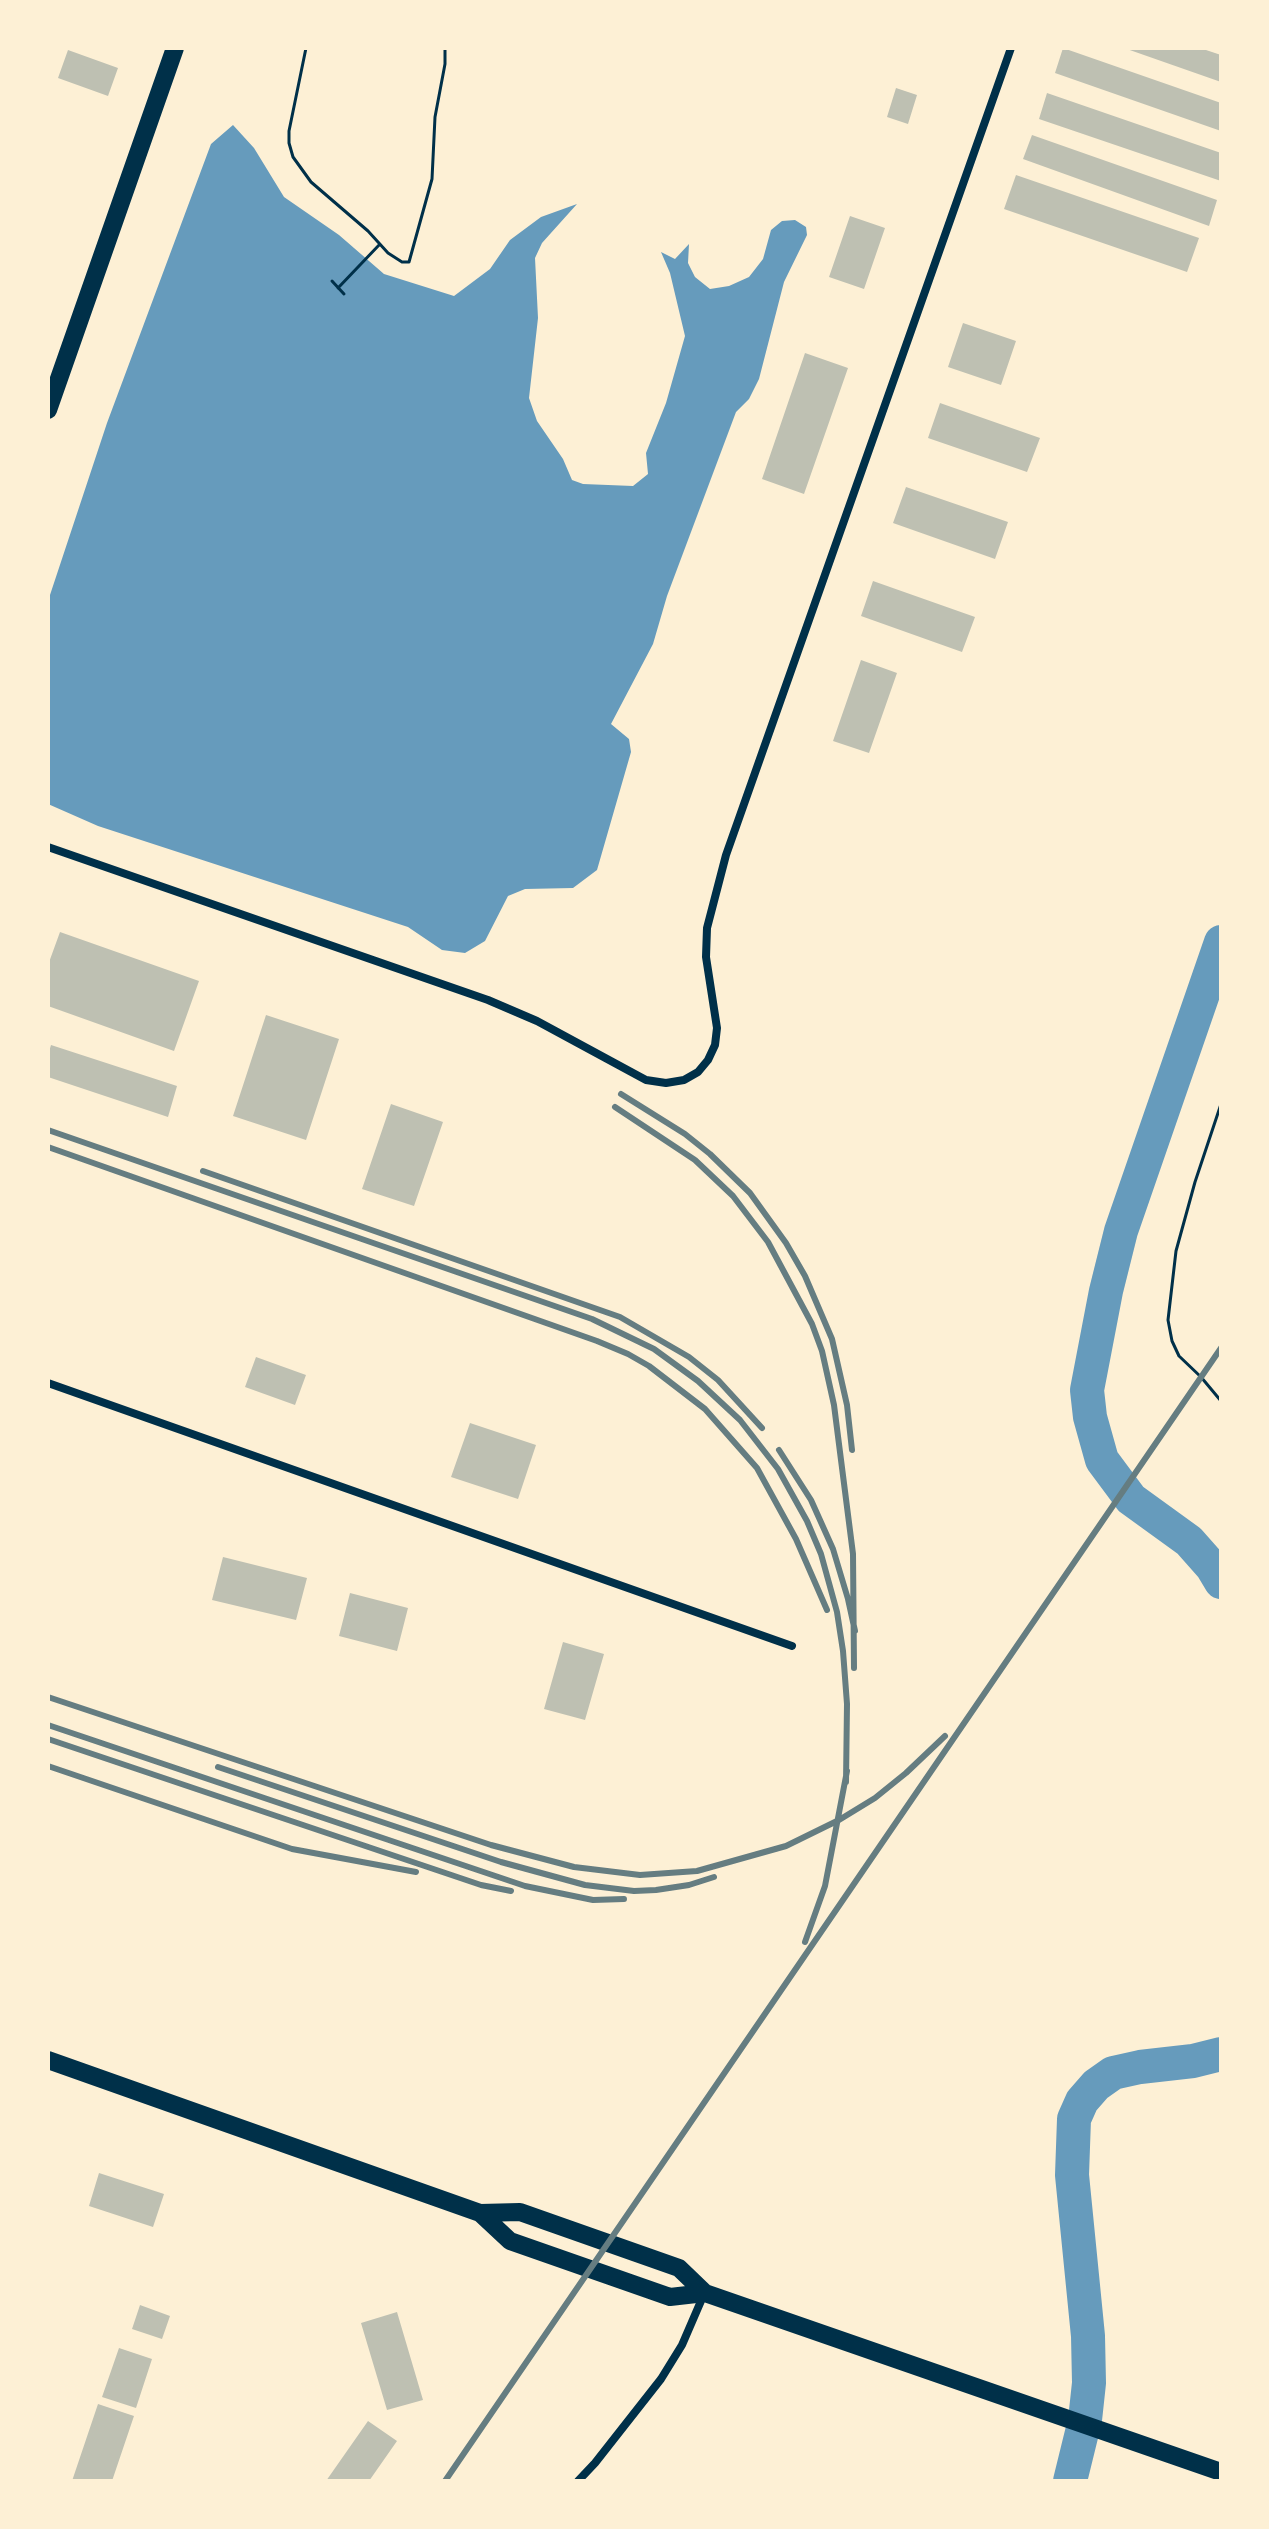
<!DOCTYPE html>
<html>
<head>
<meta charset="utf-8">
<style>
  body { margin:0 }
  #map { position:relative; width:1269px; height:2529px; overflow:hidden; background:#fdf0d5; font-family:Mulish,sans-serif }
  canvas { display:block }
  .frame { position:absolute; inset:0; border:50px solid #fdf0d5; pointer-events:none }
</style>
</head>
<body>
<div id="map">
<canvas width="1269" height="2529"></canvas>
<div class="frame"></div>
</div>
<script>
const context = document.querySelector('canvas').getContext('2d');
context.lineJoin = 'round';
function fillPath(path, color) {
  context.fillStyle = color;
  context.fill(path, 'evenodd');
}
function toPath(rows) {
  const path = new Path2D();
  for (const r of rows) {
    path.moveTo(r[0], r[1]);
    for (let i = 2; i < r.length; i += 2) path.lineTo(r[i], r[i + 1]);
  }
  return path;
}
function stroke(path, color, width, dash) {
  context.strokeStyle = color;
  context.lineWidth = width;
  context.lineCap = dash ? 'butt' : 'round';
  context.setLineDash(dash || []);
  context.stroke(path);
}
const water = toPath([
  [233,125,254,148,284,197,339,235,384,274,454,296,490,269,510,240,541,217,577,204,542,243,535,258,538,318,529,398,537,421,563,459,572,480,583,484,633,486,648,474,646,453,666,403,685,336,670,273,661,252,675,259,689,244,688,263,695,277,710,289,729,286,749,277,763,259,771,230,782,221,795,220,806,227,807,235,784,282,759,379,749,399,736,412,667,596,653,644,611,724,629,739,631,752,597,870,573,888,525,889,508,896,485,941,465,953,442,950,408,927,98,826,48,804,48,601,107,423,211,144]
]);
const river = toPath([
  [1221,942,1121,1231,1106,1291,1087,1390,1090,1417,1102,1460,1131,1499,1189,1541,1212,1567,1221,1582],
  [1070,2481,1085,2420,1089,2383,1088,2336,1072,2175,1074,2119,1082,2101,1096,2085,1113,2073,1140,2067,1193,2061,1221,2054]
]);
const building = toPath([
  [1063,48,1221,103,1221,131,1055,73],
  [1124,48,1200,48,1221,55,1221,82],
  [68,50,118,68,108,96,58,78],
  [896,88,917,95,908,124,887,117],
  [1047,93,1221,153,1221,181,1039,119],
  [1032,135,1217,200,1209,226,1023,159],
  [1016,175,1199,238,1187,272,1004,209],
  [850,216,885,228,864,289,829,277],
  [963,323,1016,341,1001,385,948,367],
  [805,353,848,368,804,494,762,479],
  [940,403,1040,438,1027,472,928,438],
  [906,487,1008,522,995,559,893,523],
  [873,581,975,617,962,652,861,616],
  [861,660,897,673,869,753,833,741],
  [60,932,199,981,174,1051,48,1006,48,965],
  [266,1015,339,1039,306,1140,233,1116],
  [51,1045,177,1086,168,1117,48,1077,48,1055],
  [391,1104,443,1122,414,1206,362,1189],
  [256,1357,306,1375,295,1405,245,1387],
  [470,1423,536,1445,518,1499,451,1477],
  [223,1557,307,1578,296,1620,212,1600],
  [350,1593,408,1608,397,1651,339,1636],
  [563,1642,604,1654,585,1720,544,1709],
  [99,2173,164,2194,153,2227,89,2206],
  [140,2305,170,2316,162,2339,132,2329],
  [397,2312,423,2400,387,2410,361,2323],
  [119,2348,152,2359,136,2408,102,2397],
  [98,2404,134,2416,112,2481,72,2481],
  [368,2421,397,2441,369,2481,326,2481]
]);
const path = toPath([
  [306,48,289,131,289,143,293,157,311,182,368,231,388,253,402,262,409,262,432,179,435,117,445,64,445,48],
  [332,281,344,294],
  [338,288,380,244],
  [1221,1104,1195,1182,1176,1251,1168,1320,1172,1341,1179,1356,1201,1377,1221,1401]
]);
const minor = toPath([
  [48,847,488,1000,537,1021,646,1080,666,1083,684,1080,698,1072,708,1060,715,1045,717,1028,706,957,707,928,726,855,1011,48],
  [48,1383,792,1646],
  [578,2481,595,2463,661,2379,682,2345,704,2294]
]);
const primary = toPath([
  [48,410,175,48],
  [48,2060,480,2213,520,2212,679,2268,705,2293,1221,2472],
  [480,2213,510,2241,670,2297,705,2293]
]);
const rail = toPath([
  [621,1094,685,1134,710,1154,750,1193,786,1243,805,1276,832,1339,847,1405,852,1450],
  [615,1107,695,1160,733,1196,768,1242,812,1324,822,1351,834,1405,853,1554,854,1668],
  [48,1130,592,1319,654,1349,698,1381,740,1420,778,1469,807,1521,821,1554,837,1612,843,1651,847,1704,846,1782],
  [48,1147,597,1341,628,1354,649,1366,705,1409,757,1468,796,1539,827,1610],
  [203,1171,620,1317,689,1357,718,1380,762,1428],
  [779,1450,811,1500,833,1549,848,1599,855,1631],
  [48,1697,491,1845,574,1867,640,1875,697,1871,786,1846,839,1820,875,1798,906,1773,945,1736],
  [48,1725,525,1886,593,1900,624,1899],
  [48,1739,481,1885,511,1891],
  [48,1766,292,1849,416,1872],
  [218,1767,501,1862,585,1885,634,1891,656,1890,689,1885,714,1877],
  [805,1942,825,1886,847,1771],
  [445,2481,1221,1348]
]);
fillPath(water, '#669bbc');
stroke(river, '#669bbc', 34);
fillPath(building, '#bec0b2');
stroke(path, '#003049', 3);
stroke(minor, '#003049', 8);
stroke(primary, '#003049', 18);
stroke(rail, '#657d81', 6);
</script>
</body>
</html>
